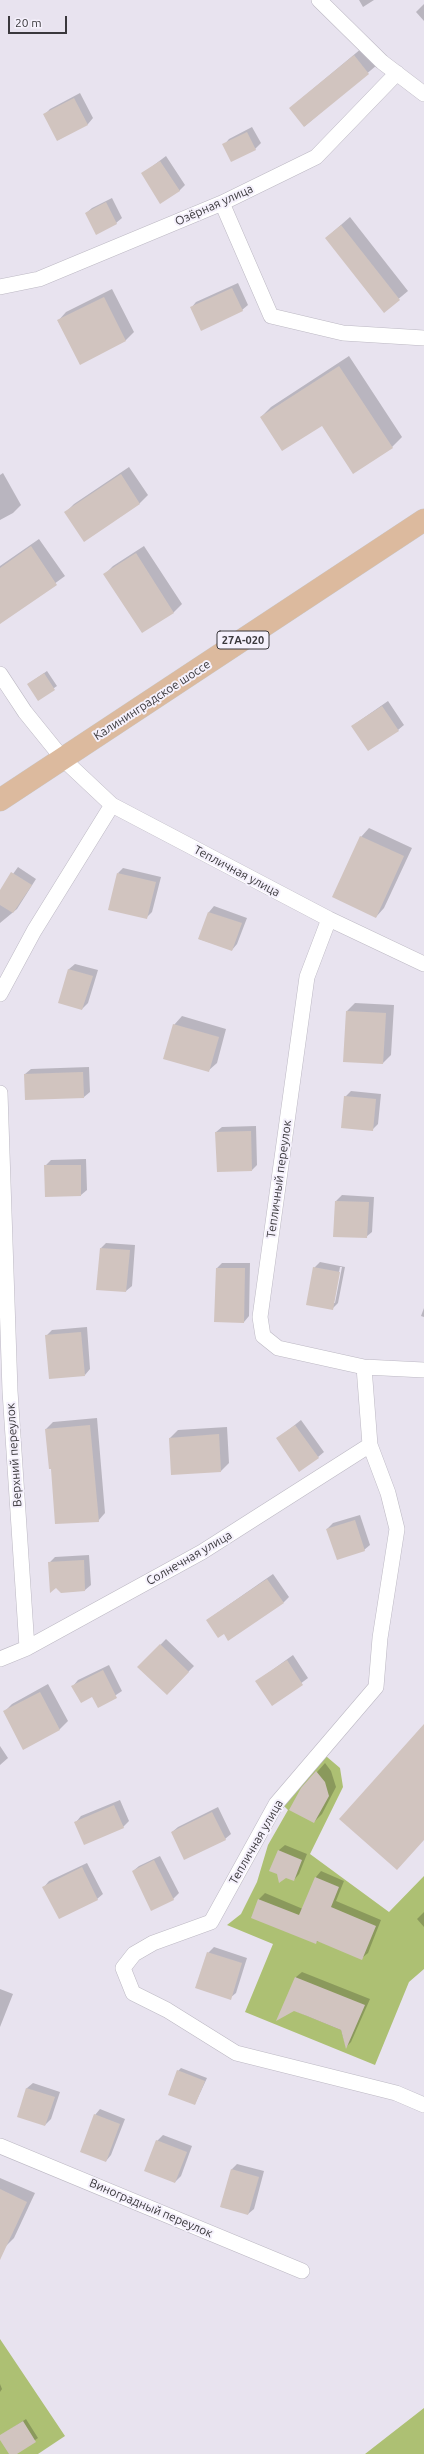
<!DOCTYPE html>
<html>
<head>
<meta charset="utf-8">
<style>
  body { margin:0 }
  #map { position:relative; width:424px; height:2454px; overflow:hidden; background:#e8e3ef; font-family:Ubuntu,sans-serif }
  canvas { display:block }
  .scale { position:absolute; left:8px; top:16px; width:59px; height:18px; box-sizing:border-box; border:2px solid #3a383c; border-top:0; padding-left:5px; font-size:12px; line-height:14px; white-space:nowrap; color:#3a383c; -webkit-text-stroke:3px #f5f1fc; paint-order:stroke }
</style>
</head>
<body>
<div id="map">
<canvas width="424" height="2454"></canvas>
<div class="scale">20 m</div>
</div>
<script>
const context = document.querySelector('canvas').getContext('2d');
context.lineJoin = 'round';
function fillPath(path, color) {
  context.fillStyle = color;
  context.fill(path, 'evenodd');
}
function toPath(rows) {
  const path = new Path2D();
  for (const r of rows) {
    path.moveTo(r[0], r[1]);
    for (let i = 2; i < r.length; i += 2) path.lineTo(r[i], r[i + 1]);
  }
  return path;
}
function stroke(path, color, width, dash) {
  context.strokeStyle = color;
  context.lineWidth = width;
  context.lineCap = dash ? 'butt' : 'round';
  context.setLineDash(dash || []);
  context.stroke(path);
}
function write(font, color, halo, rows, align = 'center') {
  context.font = font + ' Ubuntu,sans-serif';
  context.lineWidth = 4;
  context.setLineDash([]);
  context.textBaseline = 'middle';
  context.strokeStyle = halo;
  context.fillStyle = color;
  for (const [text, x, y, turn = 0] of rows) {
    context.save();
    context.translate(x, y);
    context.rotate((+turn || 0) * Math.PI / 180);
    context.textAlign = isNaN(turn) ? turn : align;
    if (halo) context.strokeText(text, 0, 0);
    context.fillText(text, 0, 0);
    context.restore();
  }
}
const green = toPath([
  [320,1751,340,1768,343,1787,310,1854,389,1912,424,1876,424,1969,409,1982,375,2065,245,2012,273,1944,227,1925,241,1914,257,1882,268,1845,288,1810,281,1803],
  [0,2339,65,2436,38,2454,0,2454],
  [424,2408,424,2454,365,2454]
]);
const shadow = toPath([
  [359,0,374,0,363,7],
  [424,4,424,21,416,12],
  [362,48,377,65,305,126,290,108],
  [80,93,93,118,88,124,58,140,44,115,50,109],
  [252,127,261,143,255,149,224,145,229,139],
  [166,156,185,185,179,191,142,174],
  [112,198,122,218,116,223,86,213,92,208],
  [350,217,408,291,384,311,326,238],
  [238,283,248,305,242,310,191,308,196,302],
  [112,289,134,332,126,340,80,363,58,321,66,312],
  [349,356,402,437,392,447,322,424,261,417,271,407],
  [129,467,148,495,140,503,84,540,66,512,74,504],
  [3,473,21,505,13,513,0,520,0,475],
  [39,539,65,576,5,620,0,613,0,566],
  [144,546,182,604,174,612,142,632,105,574,113,566],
  [47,671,57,686,38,699,28,684],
  [388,701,404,725,398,730,352,726],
  [369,828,412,848,384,908,376,917,361,837],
  [18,867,36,879,17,909,0,923,0,892],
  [123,868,161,877,152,912,146,918,118,873],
  [214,906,247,918,237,944,232,950,199,939,209,912],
  [75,964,98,970,88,1003,82,1009,60,1002,69,969],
  [355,1003,394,1005,391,1055,383,1063,344,1061,347,1011],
  [182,1016,226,1029,217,1063,208,1071,174,1025],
  [89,1067,90,1092,84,1097,25,1074,31,1069],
  [351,1091,381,1094,378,1124,372,1130,345,1097],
  [256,1126,257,1165,252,1170,216,1132,222,1127],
  [86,1159,87,1190,81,1195,46,1196,45,1166,51,1160],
  [342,1195,374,1197,372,1232,366,1237,336,1201],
  [106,1243,135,1245,132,1286,126,1291,101,1248],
  [320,1262,345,1267,338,1303,332,1309,314,1268],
  [340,1267,342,1267,335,1303,333,1303],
  [222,1263,250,1263,249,1316,244,1322,217,1268],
  [424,1308,424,1317,421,1316],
  [87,1327,90,1369,85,1375,46,1336,52,1330],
  [97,1418,105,1513,98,1521,52,1468,50,1468,46,1429,53,1422],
  [301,1420,324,1452,318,1457,277,1439],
  [227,1427,229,1463,221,1471,170,1438,178,1430],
  [360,1515,370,1545,364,1550,327,1529,333,1523],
  [89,1555,91,1585,85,1590,62,1592,49,1563,55,1557],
  [273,1574,289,1597,284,1602,228,1639,224,1633,207,1620],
  [166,1639,194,1666,167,1694,139,1667],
  [293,1655,308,1678,272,1705,257,1681],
  [109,1665,122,1691,98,1707,93,1696,73,1686,78,1680],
  [48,1684,68,1721,60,1729,24,1748,4,1712,12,1704],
  [0,1746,8,1758,0,1765],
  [325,1763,331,1771,336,1787,322,1814,314,1822,302,1789],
  [120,1800,129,1821,123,1827,76,1822,81,1816],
  [218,1807,231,1834,225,1839,172,1832,178,1827],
  [285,1845,307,1854,299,1874,294,1880,271,1870,279,1850],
  [160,1856,179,1893,173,1899,133,1871,139,1866],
  [87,1863,103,1894,97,1899,44,1887,49,1881],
  [321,1871,344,1881,336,1901,381,1920,368,1953,362,1958,318,1941,315,1943,252,1917,259,1899,265,1893,303,1909,316,1877],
  [424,1912,424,1927,417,1919],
  [214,1947,247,1958,236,1993,230,1998,208,1953],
  [302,1972,370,1999,351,2042,346,2047,341,2030,293,2010,278,2019,296,1977],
  [0,1989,13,1994,0,2027],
  [181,2068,207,2078,195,2104,178,2071],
  [33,2083,60,2092,51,2119,45,2125,18,2116,27,2088],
  [100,2109,125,2119,111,2155,106,2161,95,2115],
  [163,2135,192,2146,181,2176,175,2182,157,2141],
  [237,2164,264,2171,254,2209,248,2214,221,2207,232,2169],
  [0,2178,35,2193,14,2238,6,2246,0,2243],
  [0,2384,2,2389,0,2392],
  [26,2419,38,2438,15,2454,10,2454,0,2436]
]);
const building = toPath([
  [354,55,369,74,304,127,289,108],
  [74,98,88,125,57,141,43,114],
  [247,132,256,150,231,162,222,144],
  [160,161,180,191,160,204,141,173],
  [106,202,117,224,96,235,85,213],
  [341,225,400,300,384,313,325,238],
  [232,288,243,311,201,331,190,307],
  [104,297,126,341,80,365,57,320],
  [339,366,393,448,353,474,322,426,282,451,260,417],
  [121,474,140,504,84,542,64,512],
  [31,546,57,585,0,624,0,568],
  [136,553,174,613,142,633,103,574],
  [44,673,55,690,38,701,27,684],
  [382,706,399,731,368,751,351,726],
  [360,836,404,856,376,918,332,897],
  [11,872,32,885,13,913,0,905,0,890],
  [117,873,156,882,147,919,108,910],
  [208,912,242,923,232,951,198,939],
  [68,969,93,976,82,1010,58,1003],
  [346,1011,386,1013,383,1064,343,1062],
  [173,1024,219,1037,209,1072,163,1059],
  [83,1072,84,1098,25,1100,24,1074],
  [344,1096,376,1099,373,1131,341,1128],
  [251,1131,252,1171,217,1172,215,1132],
  [44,1165,81,1165,81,1196,45,1197],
  [335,1201,369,1202,367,1238,333,1237],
  [100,1248,130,1250,126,1292,96,1290],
  [313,1267,340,1272,333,1310,306,1305],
  [216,1268,245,1268,244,1323,214,1322],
  [81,1332,85,1376,49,1379,45,1335],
  [90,1425,99,1522,55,1524,51,1469,49,1469,45,1429],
  [295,1425,319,1458,299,1472,276,1438],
  [219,1434,221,1472,171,1475,169,1438],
  [355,1520,365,1551,337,1560,326,1529],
  [84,1560,85,1591,61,1593,56,1588,50,1593,48,1562],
  [267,1579,284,1603,228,1641,224,1634,218,1638,206,1620],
  [160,1644,189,1672,167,1695,137,1667],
  [287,1660,303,1685,272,1706,255,1681],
  [103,1670,117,1698,98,1708,92,1697,81,1703,71,1686],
  [40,1692,60,1730,23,1750,3,1711],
  [424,1724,424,1840,397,1870,339,1819],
  [316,1771,325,1782,329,1796,314,1823,289,1810,301,1788],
  [114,1805,124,1828,84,1845,74,1822],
  [212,1812,226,1840,184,1860,171,1832],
  [278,1850,302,1860,294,1881,286,1878,279,1883,277,1874,269,1871],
  [154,1860,174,1900,151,1911,132,1871],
  [82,1867,98,1900,59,1919,42,1887],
  [315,1877,339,1887,331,1907,376,1926,362,1960,317,1941,316,1944,251,1918,258,1899,299,1915],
  [207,1952,242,1963,231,2000,195,1988],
  [295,1977,365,2005,346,2049,341,2030,307,2016,294,2011,276,2021],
  [177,2070,205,2081,195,2105,168,2095],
  [26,2088,55,2097,45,2126,17,2117],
  [94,2114,120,2124,106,2162,80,2152],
  [156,2140,187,2152,175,2183,144,2171],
  [231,2169,259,2177,248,2215,220,2207],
  [0,2189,27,2202,0,2260],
  [23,2421,36,2442,17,2454,9,2454,0,2440,0,2435]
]);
const street = toPath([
  [319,0,382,62,424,94],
  [222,203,271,316,343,333,424,338],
  [0,287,39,279,222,203,316,157,397,73],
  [0,674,25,712,63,759,112,805,329,919,424,964],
  [329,919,307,977,260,1317,263,1336,278,1348,364,1367,424,1370],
  [0,994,34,931,112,805],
  [0,1093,10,1391,27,1648],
  [364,1367,370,1445,388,1493,397,1529,380,1638,376,1687,276,1804,211,1922,153,1943,134,1954,123,1968,133,1993,167,2010,236,2053,396,2093,424,2105],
  [0,1659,27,1648,202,1552,370,1445],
  [0,2146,302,2271]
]);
const primary = toPath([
  [0,800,424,520]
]);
const shields = [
  [243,640,52]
];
const shieldNames = [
  ["27А-020",243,640]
];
const streetNames = [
  ["Озёрная улица",214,205,-24],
  ["Калининградское шоссе",152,700,-33],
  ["Тепличная улица",237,871,28],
  ["Тепличный переулок",279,1179,-82],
  ["Верхний переулок",14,1455,-94],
  ["Солнечная улица",189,1558,-30],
  ["Тепличная улица",256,1842,-60],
  ["Виноградный переулок",151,2208,23]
];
fillPath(green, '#adc073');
fillPath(shadow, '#0003');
fillPath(building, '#d1c4bf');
stroke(street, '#bcb8c3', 16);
stroke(primary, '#c8c7c8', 23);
stroke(street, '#fff', 15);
stroke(primary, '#dcba9e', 22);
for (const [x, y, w] of shields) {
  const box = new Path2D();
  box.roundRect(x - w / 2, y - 9, w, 18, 3);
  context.fillStyle = '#f5f1fc';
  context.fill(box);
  stroke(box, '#3a383c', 1);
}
write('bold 11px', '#3a383c', null, shieldNames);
write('12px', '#3a383c', '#f5f1fc', streetNames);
</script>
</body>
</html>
